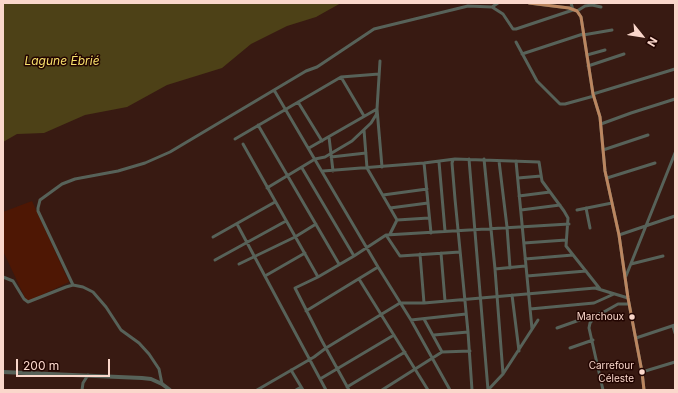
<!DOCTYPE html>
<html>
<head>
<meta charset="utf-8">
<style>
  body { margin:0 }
  #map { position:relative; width:678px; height:393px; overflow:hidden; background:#381a12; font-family:Inter,sans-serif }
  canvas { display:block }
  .frame { position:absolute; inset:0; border:4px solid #fad7cb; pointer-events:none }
  .north { position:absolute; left:622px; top:16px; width:40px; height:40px; -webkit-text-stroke:3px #220501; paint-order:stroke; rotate:120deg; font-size:11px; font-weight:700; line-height:16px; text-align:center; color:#fad7cb }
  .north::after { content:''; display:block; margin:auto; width:14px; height:18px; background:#fad7cb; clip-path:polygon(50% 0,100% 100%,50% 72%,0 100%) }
  .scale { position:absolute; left:16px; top:359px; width:94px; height:18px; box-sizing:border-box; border:2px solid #fad7cb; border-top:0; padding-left:5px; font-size:12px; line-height:14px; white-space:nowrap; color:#fad7cb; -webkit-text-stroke:3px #220501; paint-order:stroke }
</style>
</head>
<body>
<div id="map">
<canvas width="678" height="393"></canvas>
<div class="frame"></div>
<div class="north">N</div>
<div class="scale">200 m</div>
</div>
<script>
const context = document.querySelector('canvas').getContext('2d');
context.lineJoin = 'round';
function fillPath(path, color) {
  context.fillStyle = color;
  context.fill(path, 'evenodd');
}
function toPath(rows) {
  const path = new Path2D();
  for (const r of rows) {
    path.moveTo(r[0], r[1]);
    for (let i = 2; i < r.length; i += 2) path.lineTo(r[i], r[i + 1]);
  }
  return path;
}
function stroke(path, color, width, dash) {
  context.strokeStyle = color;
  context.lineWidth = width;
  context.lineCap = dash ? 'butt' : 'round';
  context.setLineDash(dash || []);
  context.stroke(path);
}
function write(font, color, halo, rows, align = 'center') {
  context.font = font + ' Inter,sans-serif';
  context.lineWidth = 3;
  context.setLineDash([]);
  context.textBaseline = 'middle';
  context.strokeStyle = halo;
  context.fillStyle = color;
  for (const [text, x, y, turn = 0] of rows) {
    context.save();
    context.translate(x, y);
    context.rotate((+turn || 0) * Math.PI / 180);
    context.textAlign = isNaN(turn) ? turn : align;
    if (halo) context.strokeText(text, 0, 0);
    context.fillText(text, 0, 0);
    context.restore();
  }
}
const built = toPath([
  [32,201,69,282,27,302,3,251,3,212]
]);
const water = toPath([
  [3,3,341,3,316,17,287,26,251,44,222,68,167,85,127,107,85,115,44,133,17,134,3,142]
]);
const minor = toPath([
  [529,3,569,8,577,11,581,17,593,94,600,117,605,171,619,235,628,298,642,372,644,390],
  [492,7,498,3],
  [577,11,585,6,592,5,601,7],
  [583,35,612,30],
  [516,42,537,81,560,104,565,104,594,96],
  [522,54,583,34],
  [587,55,605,50],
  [380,61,377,109,382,167],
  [588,66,624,54],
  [341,77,364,116],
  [274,90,378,267,411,320,450,390],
  [593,94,675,69],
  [298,102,322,141],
  [601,124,631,113,675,99],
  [258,125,339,264],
  [364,130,367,168,397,220,390,234],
  [329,137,333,171],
  [235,139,341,77,379,74],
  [243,144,318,277],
  [309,148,377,109],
  [603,150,648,135],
  [331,157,366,153],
  [469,159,488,390],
  [484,159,495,269,503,374],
  [453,160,452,163,455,199,468,332,472,390],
  [499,161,507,227,510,268],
  [516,161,532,329],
  [439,162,445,231],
  [424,163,431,233],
  [302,168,354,256],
  [323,171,424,163,455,159,539,162,542,181,564,211,568,218,566,246,600,289],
  [518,178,541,176],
  [607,178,655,163],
  [267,188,315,159,325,157,352,141,371,123,376,115,377,111],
  [383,195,427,189],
  [519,196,550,192],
  [390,208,428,203],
  [586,208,590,228],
  [521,210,560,205],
  [577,210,612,203],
  [397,220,429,218],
  [237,224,326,390],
  [386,235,400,256,460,252],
  [619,235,675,216],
  [213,237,275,202],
  [524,243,566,240],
  [441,253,445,301],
  [420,254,424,303],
  [525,259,573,255],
  [215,260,286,221],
  [239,264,295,237,316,224],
  [631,264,663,256],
  [495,269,525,266],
  [265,276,305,253],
  [527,276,586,271],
  [626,276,675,153],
  [3,277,13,281,24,299,28,302,66,287,73,285,83,287,93,292,106,307,121,330,139,343,149,354,159,369,162,384],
  [359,279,428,390],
  [73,285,38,211,38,208,40,200,62,184,75,179,118,171,145,163,170,152,306,71,317,67,374,29,468,6,492,7,503,14,513,29,516,29,573,10,571,3],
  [512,295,519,351],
  [530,309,594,303,614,294],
  [306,311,378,267],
  [596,315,590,323,589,328,603,390],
  [424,319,442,352],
  [411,320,466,314],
  [673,326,675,333],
  [557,328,588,317,602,313,618,304,629,304],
  [434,335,468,332],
  [636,338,675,325],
  [570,348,593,340],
  [291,370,303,390],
  [642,372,675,362],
  [320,379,394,335],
  [347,387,405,352],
  [82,390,83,383,88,375],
  [257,390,314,357,326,348,400,303,424,303,595,288,628,298],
  [296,390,301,387],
  [349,390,322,341,295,288,318,277,354,256,386,235,569,224],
  [382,390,442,352,470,351],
  [488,390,503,374,538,320]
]);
const tertiary = toPath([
  [3,372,142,378,151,379,162,384,170,390]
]);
const bus1 = toPath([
  [529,3,569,8,577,11,581,17,593,94,600,117,605,171,619,235,628,298,642,372,644,390]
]);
const markers = [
  [632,317,3.5,"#fad7cb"],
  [642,372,3.5,"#fad7cb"]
];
const busNames = [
  ["Marchoux",624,317],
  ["Carrefour",634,366],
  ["Céleste",634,379]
];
const waterNames = [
  ["Lagune Ébrié",62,61]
];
fillPath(built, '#4e1704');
fillPath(water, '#4d4117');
stroke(minor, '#576259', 3);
stroke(tertiary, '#576259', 4);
stroke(bus1, '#bb8660', 3);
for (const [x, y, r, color] of markers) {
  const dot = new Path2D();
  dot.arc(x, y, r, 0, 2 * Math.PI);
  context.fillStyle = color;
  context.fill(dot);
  stroke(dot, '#220501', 1.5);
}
write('10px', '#fad7cb', '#220501', busNames, 'right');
write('italic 12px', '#f9e16c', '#220501', waterNames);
</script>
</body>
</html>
